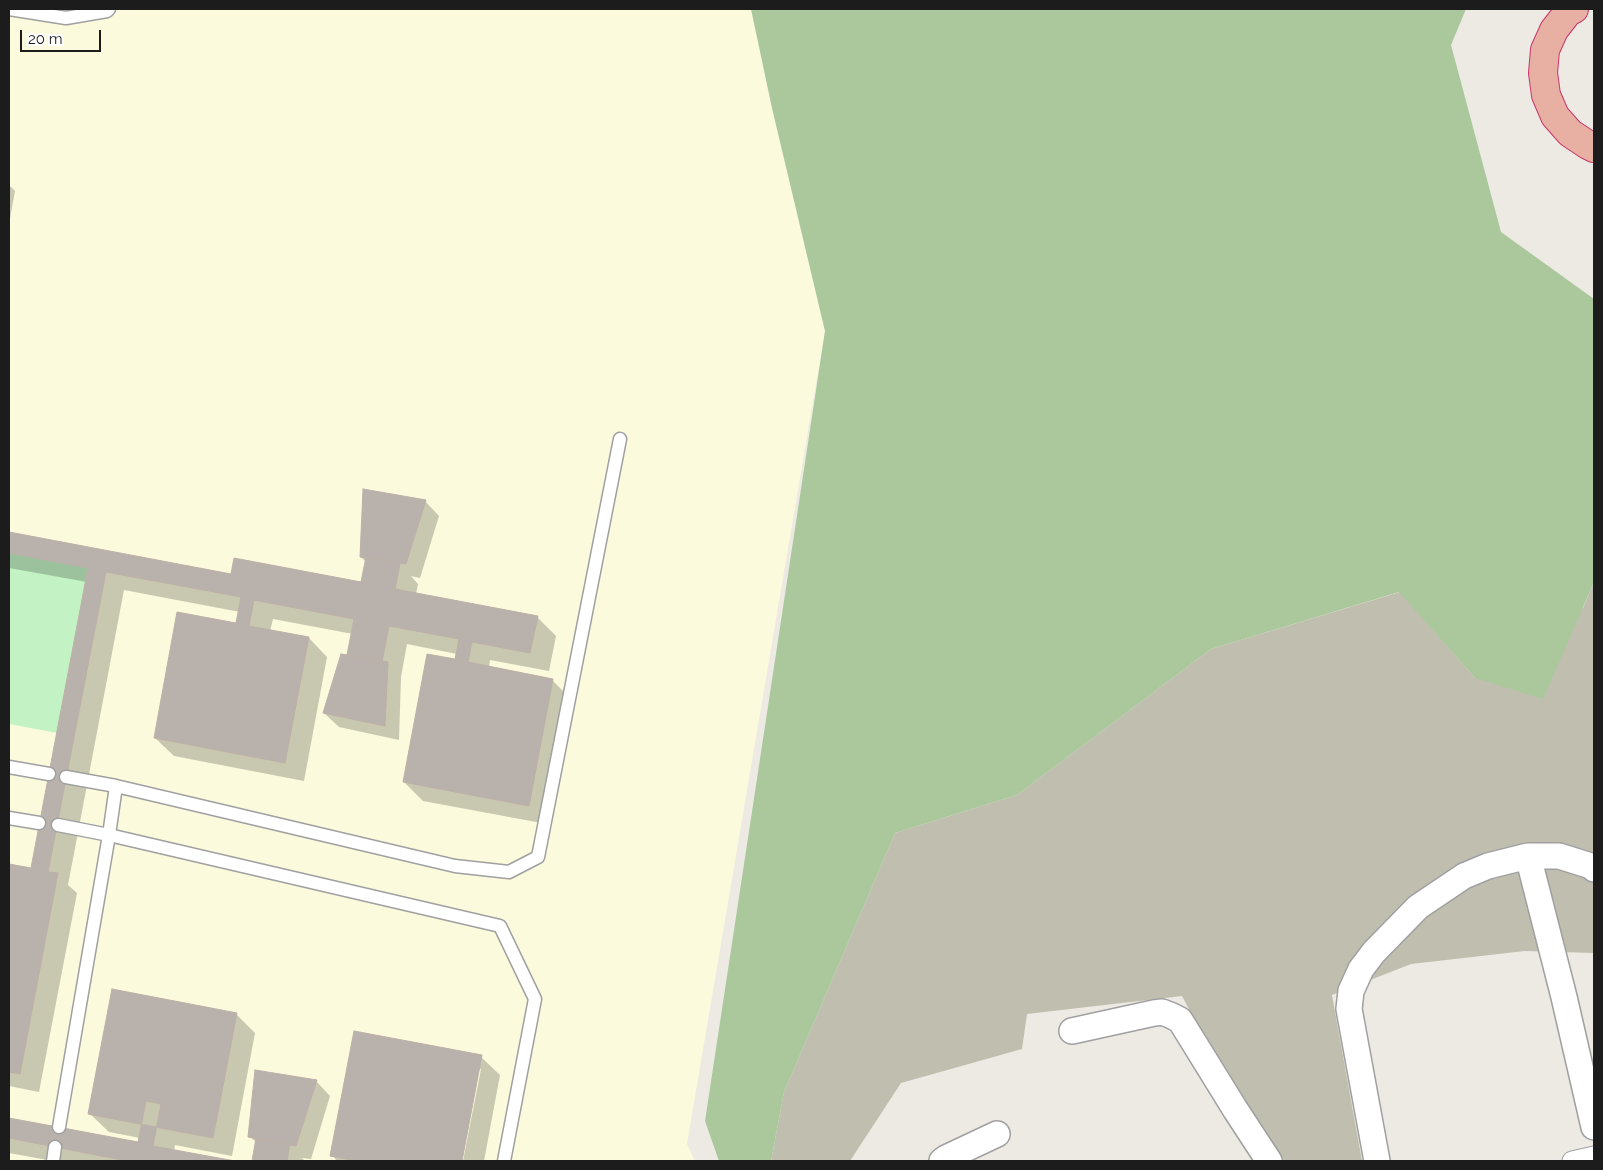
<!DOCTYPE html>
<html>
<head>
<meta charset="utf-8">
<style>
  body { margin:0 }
  #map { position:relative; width:1603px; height:1170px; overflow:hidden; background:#ede9e3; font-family:Raleway,sans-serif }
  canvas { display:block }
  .frame { position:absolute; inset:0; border:10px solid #1c1c1c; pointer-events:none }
  .scale { position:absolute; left:20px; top:30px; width:81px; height:22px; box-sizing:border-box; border:2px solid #1c1c1c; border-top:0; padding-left:6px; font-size:15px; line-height:18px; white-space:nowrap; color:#1c1c1c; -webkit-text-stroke:4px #fff; paint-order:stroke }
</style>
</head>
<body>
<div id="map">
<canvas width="1603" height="1170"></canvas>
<div class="frame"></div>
<div class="scale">20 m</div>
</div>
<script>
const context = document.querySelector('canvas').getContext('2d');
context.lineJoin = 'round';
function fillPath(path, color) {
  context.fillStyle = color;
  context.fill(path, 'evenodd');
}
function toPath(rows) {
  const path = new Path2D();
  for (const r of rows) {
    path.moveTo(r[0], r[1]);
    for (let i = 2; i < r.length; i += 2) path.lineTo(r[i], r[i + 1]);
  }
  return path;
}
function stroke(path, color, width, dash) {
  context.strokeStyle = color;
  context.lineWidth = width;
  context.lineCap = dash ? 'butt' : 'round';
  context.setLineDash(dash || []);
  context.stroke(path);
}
const education = toPath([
  [9,9,751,9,772,108,825,331,687,1144,695,1161,9,1161]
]);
const construction = toPath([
  [1594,582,1594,953,1525,951,1411,964,1332,995,1362,1161,1277,1161,1241,1108,1182,996,1027,1014,1022,1049,901,1083,850,1161,771,1161,784,1092,895,833,1017,795,1211,649,1400,592,1475,678,1583,608]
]);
const forest = toPath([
  [751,9,1466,9,1451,45,1501,232,1594,299,1594,582,1543,699,1475,678,1399,592,1211,649,1017,795,895,833,784,1092,771,1161,719,1161,705,1121,825,331,772,108]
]);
const park = toPath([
  [9,553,88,568,57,733,9,724]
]);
const shadow = toPath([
  [9,185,15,191,9,224],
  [425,501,439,516,420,578,411,576,418,584,416,594,537,617,556,636,549,671,490,660,489,668,552,680,571,699,547,824,423,801,404,782,456,660,457,654,407,644,401,677,399,740,339,727,324,713,351,657,353,634,273,619,270,631,309,638,327,657,304,781,174,756,155,738,237,625,240,612,124,590,68,885,77,893,39,1092,9,1086,9,865,32,870,87,582,9,568,9,533,232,576,362,584,366,562,361,557],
  [377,558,389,561,389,563],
  [236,1014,255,1033,232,1156,175,1145,174,1151,228,1161,53,1161,9,1153,9,1119,139,1144,140,1138,109,1132,90,1114],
  [481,1057,500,1075,484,1161,463,1161,481,1069,478,1069,461,1161,337,1161,332,1155],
  [316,1081,330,1096,311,1159,302,1158,305,1161,253,1161,257,1143,249,1136]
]);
const building = toPath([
  [363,489,426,500,406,564,360,557,363,489],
  [9,532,231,574,234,558,361,582,366,557,400,564,395,589,538,616,530,653,472,642,468,662,553,679,529,806,403,782,427,654,455,659,459,639,389,626,382,662,347,655,354,619,254,600,249,626,309,637,285,763,154,738,177,612,236,623,241,597,106,572,48,872,58,873,20,1074,9,1072,9,864,31,868,88,568,9,553,9,532],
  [341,654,388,662,385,726,323,713,341,654],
  [112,989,237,1013,213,1138,88,1114,112,989],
  [354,1031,482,1055,462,1161,358,1161,330,1156,354,1031],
  [255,1070,317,1080,296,1146,248,1137,255,1070],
  [146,1101,161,1104,153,1146,235,1161,122,1161,122,1160,9,1138,9,1118,138,1142,146,1101],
  [256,1138,290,1144,287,1161,252,1161,256,1138]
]);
const service = toPath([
  [9,9,66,18,107,11,109,9],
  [9,767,49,774],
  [66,777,116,786,455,866,509,872,538,857,620,439],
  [9,818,39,823],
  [58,825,109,835,500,926,535,999,504,1161],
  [59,1127,109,835,116,786],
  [53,1161,55,1147]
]);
const pedestrian = toPath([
  [1572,1161,1594,1156]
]);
const minor = toPath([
  [1528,856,1564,997,1594,1127],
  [1072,1031,1154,1013,1162,1012,1170,1015,1180,1020,1235,1109,1269,1161],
  [942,1161,946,1158,997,1134],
  [1377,1161,1349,1009,1351,991,1361,969,1374,952,1418,907,1464,876,1488,866,1528,856,1559,856,1591,866,1594,869]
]);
const trunk = toPath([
  [1574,9,1568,12,1554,30,1545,50,1543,73,1546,95,1555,116,1570,133,1588,145,1594,148]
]);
fillPath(education, '#fbfadd');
fillPath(construction, '#c0bfaf');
fillPath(forest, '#aac89c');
fillPath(park, '#c3f3c5');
fillPath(shadow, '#0003');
fillPath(building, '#b9b2ac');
stroke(building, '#bdb0a7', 1);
stroke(service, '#a0a0a0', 15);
stroke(pedestrian, '#a0a0a0', 21);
stroke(minor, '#a0a0a0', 28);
stroke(trunk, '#c6356c', 30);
stroke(service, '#fff', 12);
stroke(pedestrian, '#fff', 19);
stroke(minor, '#fff', 25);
stroke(trunk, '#e8b0a2', 28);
</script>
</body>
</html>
